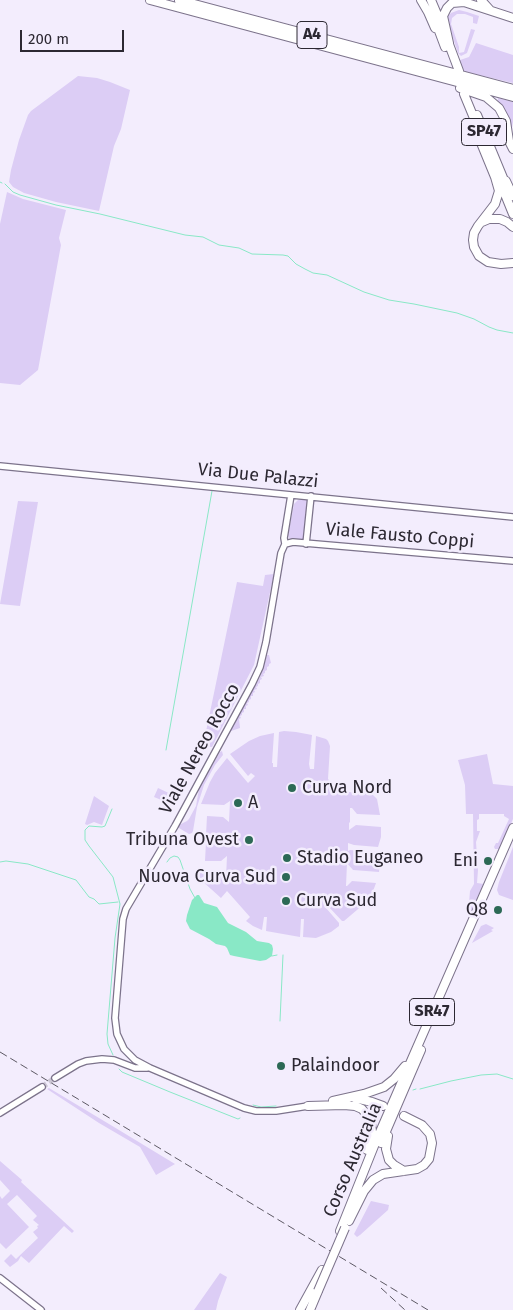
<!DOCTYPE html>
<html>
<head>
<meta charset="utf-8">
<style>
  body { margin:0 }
  #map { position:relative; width:513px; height:1310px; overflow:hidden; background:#f3edfd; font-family:"Fira Sans",sans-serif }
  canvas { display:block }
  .scale { position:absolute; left:20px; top:30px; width:104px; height:22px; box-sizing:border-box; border:2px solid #2c2832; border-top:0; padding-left:6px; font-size:15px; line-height:18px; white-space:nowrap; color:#2c2832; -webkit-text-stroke:4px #f3edfd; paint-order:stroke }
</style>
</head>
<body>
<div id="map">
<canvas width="513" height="1310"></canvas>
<div class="scale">200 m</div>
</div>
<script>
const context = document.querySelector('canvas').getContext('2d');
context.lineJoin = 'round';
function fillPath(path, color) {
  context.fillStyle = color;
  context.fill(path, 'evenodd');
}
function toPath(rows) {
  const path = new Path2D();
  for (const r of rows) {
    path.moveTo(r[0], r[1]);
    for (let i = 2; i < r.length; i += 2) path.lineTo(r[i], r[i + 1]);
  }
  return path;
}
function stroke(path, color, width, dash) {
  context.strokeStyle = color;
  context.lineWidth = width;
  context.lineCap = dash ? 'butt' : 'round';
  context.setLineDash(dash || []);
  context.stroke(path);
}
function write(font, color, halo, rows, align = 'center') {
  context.font = font + ' "Fira Sans",sans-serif';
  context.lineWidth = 5;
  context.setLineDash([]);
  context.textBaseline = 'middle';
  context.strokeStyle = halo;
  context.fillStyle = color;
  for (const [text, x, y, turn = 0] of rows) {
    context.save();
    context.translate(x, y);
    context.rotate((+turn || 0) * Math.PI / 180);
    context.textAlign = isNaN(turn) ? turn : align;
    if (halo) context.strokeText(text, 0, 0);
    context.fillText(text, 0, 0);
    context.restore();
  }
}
const green = toPath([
  [459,10,467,12,479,16,477,24,473,23,473,17,465,14,457,14,452,18,451,24,459,47,459,53,464,52,471,29,475,30,467,53,461,56,458,53,447,20,447,17,451,13],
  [476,43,513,55,513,83,462,71,460,60,469,57],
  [78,76,97,78,110,82,130,90,121,129,114,146,99,211,56,202,24,193,13,187,9,182,11,170,19,140,28,115,31,111],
  [498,98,513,102,513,122,511,132,497,103],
  [7,192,23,199,66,210,59,238,61,245,38,370,20,385,0,383,0,224],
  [301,499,307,500,307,502,303,540,293,540,289,538,288,535,294,504,298,500],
  [18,501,38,502,20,606,0,604],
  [274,574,254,665,212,747,203,746,237,582,263,586,265,575],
  [267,655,269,655,271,663,269,664,269,666,267,667,267,670,265,671,265,673,263,674,264,676,261,677,262,679,260,680,260,683,258,684,258,686,256,687,257,689,254,690,255,692,253,693,253,696,251,696,251,699,249,700,249,702,247,703,248,705,246,706,246,709,244,709,244,712,242,713,242,715,240,716,241,718,239,719,240,728,231,731,230,730,260,677],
  [284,731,296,732,312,735,309,764,310,769,314,769,316,736,326,739,328,741,330,746,328,779,338,791,369,794,373,795,377,799,380,815,357,814,352,808,350,808,350,822,349,823,349,830,356,825,381,827,381,837,378,847,354,845,348,843,348,851,350,850,378,852,380,861,379,872,353,870,347,863,346,886,347,886,352,881,376,883,372,894,364,904,344,921,342,921,328,906,326,908,339,923,339,926,331,932,316,938,303,937,304,919,301,919,300,937,266,931,267,917,264,917,262,930,253,926,246,921,250,917,227,891,221,898,201,880,197,872,220,873,226,878,227,856,221,861,205,861,206,842,218,843,220,846,225,846,228,843,228,835,227,833,222,833,218,836,206,835,207,816,223,817,229,822,230,801,224,805,201,804,210,782,215,773,227,758,248,783,255,776,251,773,248,776,230,754,249,741,260,736,274,733,272,763,273,763,273,767,277,767,279,732],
  [222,751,223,755,215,765,204,785,197,807,193,831,192,833,189,834,179,828,179,825,187,821,189,819,196,806,199,789,220,752],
  [487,754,493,784,513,786,513,819,502,844,499,849,495,849,494,847,496,843,498,843,509,819,504,816,504,814,479,814,479,819,477,820,477,831,480,831,476,842,478,870,477,883,484,884,471,916,468,915,470,891,474,884,473,814,466,814,465,785,458,760],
  [158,788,175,796,171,804,154,797],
  [94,796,109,806,102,825,94,822,87,825,85,824],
  [513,847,513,900,499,895,497,890,499,882],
  [486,924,494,928,491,930,493,931,472,943,481,926],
  [49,1088,114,1127,175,1164,156,1175,140,1147,99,1123,47,1089],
  [0,1161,22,1180,21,1182,74,1231,72,1233,64,1226,29,1263,21,1256,18,1261,10,1267,4,1261,11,1254,16,1259,38,1238,33,1232,38,1228,37,1226,39,1225,33,1220,37,1216,17,1195,7,1204,29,1227,6,1249,0,1243,0,1196,2,1199,10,1191,0,1180],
  [371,1201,389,1205,388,1210,360,1235,357,1237,354,1234],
  [220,1273,227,1277,218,1301,216,1310,194,1310]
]);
const water = toPath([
  [197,895,199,895,204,903,217,907,228,923,246,932,257,941,269,943,272,945,273,949,272,956,266,960,260,961,234,956,230,955,227,948,225,946,216,944,209,939,190,929,186,921,187,915,192,900]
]);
const stream = toPath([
  [0,182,2,183],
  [5,184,13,192,20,195,56,205,100,214,185,235,203,237,219,245,239,248,252,254,283,255,288,256,296,264,305,269,313,273,327,275,364,292,389,300,414,304,457,313,474,319,489,327,497,330,513,333],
  [166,750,212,491],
  [112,809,105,826,102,827,89,826,85,830,85,840,89,846,113,877,120,904,115,938,107,1034,108,1044,113,1055],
  [0,862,6,861,28,864,76,880,89,897,94,899,99,904,118,902],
  [167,862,170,858,174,856,178,857,180,860,190,889,195,898],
  [272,956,277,955],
  [280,1021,283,955],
  [119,1069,122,1072,170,1092,238,1119,240,1118],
  [420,1089,451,1081,481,1075,497,1074,513,1079],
  [413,1090,416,1089],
  [253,1105,261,1107,276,1106]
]);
const secondaryTunnel = toPath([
  [42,1087,55,1078]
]);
const secondary = toPath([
  [0,466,513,517],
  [291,495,284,538,285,544,281,553,266,642,260,667,252,684,175,826,126,909,123,919,115,1018,117,1034,124,1049,135,1060,150,1068,244,1108,256,1111,276,1111,308,1106],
  [285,544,293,542,513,561],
  [306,544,311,496],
  [55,1078,78,1064,86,1061,102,1059,114,1060,135,1068,147,1068],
  [0,1113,42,1087],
  [0,1278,41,1310]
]);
const highway = toPath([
  [150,0,513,97],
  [179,0,513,89],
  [421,0,428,12,435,28],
  [431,0,442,26],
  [481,0,490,10],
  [436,23,445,47],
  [447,39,459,71],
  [449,43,443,16,447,8,452,3,464,2,513,18],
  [460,88,486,97,499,108,506,121,509,141,513,149],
  [464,94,476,123],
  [477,115,506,185],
  [474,118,479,138,495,177,499,191,495,204,478,226,474,233,473,240,474,247,479,256,488,262,501,264,513,263],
  [506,181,513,196],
  [500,182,513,214],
  [482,222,489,219,500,219,507,222,513,227],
  [355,1098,372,1102,383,1106],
  [333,1101,364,1094,384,1087,394,1079,405,1066],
  [308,1106,344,1105,355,1106,362,1109,368,1116,371,1123,372,1132,367,1150],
  [388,1136,386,1149,389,1160,394,1165,404,1171],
  [381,1143,421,1050],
  [349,1221,364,1191,373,1180,383,1174,417,1169,424,1165,429,1159,432,1143,430,1134,422,1125,404,1116],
  [340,1231,376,1141,513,828],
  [300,1310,322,1270],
  [310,1310,318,1291]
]);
const rail = toPath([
  [0,1052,428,1310],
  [381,1288,405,1310]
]);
const highwayBridge = toPath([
  [318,1291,345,1228]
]);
const markers = [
  [292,788,5,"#2c6955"],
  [238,803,5,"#2c6955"],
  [249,840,5,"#2c6955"],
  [287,858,5,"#2c6955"],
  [488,861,5,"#2c6955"],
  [286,877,5,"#2c6955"],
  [286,901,5,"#2c6955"],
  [498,910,5,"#2c6955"],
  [281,1066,5,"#2c6955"]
];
const shields = [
  [312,35,30],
  [484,132,45],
  [432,1012,45]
];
const shieldNames = [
  ["A4",312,35],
  ["SP47",484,132],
  ["SR47",432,1012]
];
const streetNames = [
  ["Via Due Palazzi",258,476,6],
  ["Viale Fausto Coppi",400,536,5],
  ["Viale Nereo Rocco",200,749,-61],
  ["Corso Australia",353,1160,-67]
];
const poiNames = [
  ["Curva Nord",302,788],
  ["A",248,803],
  ["Tribuna Ovest",239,840,"right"],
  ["Stadio Euganeo",297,858],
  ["Eni",478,861,"right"],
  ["Nuova Curva Sud",276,877,"right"],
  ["Curva Sud",296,901],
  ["Q8",488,910,"right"],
  ["Palaindoor",291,1066]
];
fillPath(green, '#dccdf5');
fillPath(water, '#89e8c6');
stroke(stream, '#89e8c6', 1);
stroke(secondaryTunnel, '#cbc6d4', 5.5, [5.5, 3]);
stroke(secondary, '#7c738b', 8);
stroke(highway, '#7c738b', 10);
stroke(secondary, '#fff', 5.5);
stroke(highway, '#fff', 8);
stroke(rail, '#5d5964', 1, [8, 4]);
stroke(highwayBridge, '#7c738b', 10, []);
stroke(highwayBridge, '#fff', 8);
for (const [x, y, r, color] of markers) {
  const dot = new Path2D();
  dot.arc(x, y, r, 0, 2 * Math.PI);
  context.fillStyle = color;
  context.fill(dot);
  stroke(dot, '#f3edfd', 2);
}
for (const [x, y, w] of shields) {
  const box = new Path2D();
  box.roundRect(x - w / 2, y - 13.5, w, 27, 4);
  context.fillStyle = '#f3edfd';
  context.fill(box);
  stroke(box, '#2c2832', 1);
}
write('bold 16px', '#2c2832', null, shieldNames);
write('18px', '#2c2832', '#f3edfd', streetNames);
write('18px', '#2c2832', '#f3edfd', poiNames, 'left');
</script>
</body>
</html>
